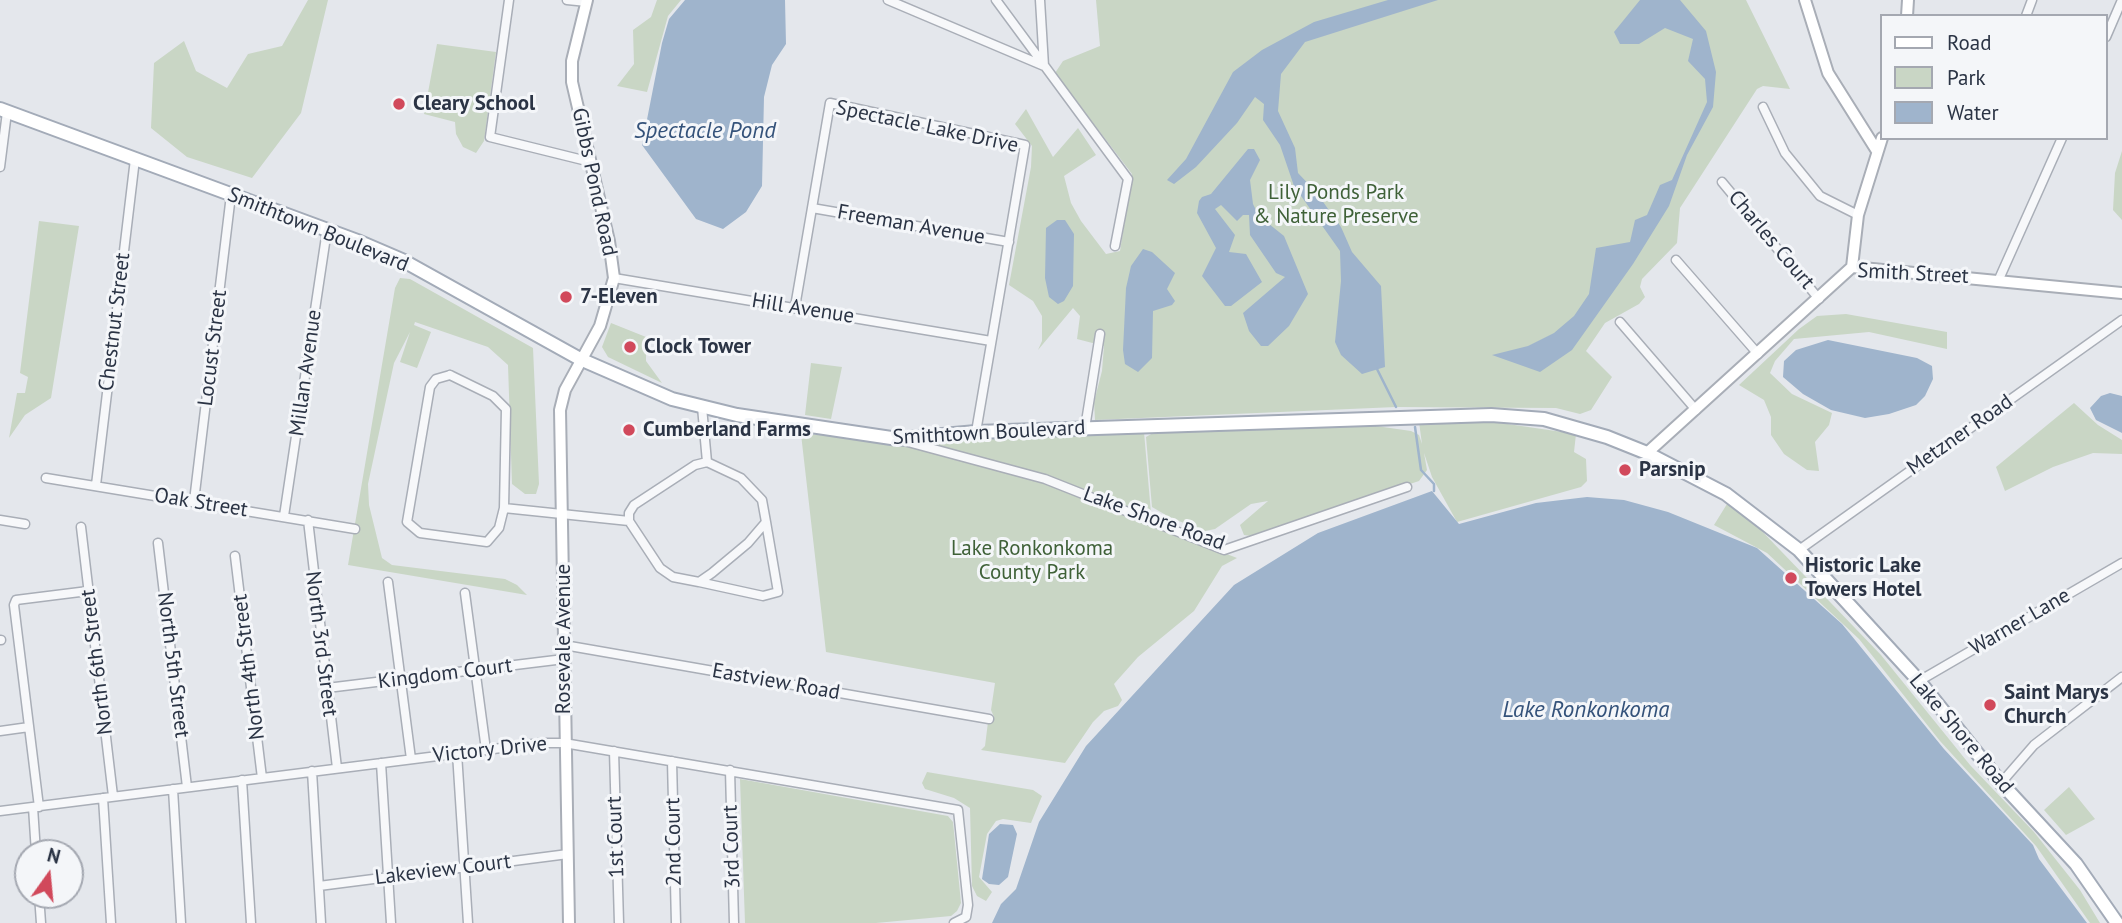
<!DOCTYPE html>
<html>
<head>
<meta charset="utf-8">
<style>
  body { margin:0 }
  #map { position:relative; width:2122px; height:923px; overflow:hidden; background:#e4e7ec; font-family:"PT Sans",sans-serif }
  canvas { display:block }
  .legend { position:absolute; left:1880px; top:14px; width:228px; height:126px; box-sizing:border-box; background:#f4f6f9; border:2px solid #a4a8b1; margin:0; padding:9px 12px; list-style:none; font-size:21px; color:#2b3445 }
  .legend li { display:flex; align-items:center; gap:14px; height:35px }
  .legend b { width:35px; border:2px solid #a4a8b1 }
  .north { position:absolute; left:14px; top:839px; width:70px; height:70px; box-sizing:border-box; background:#f4f6f9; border:2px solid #a4a8b1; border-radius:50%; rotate:15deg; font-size:19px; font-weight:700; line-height:28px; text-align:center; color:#2b3445 }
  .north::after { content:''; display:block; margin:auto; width:24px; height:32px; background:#d1495b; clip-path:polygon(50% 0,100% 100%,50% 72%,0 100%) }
</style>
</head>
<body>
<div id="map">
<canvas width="2122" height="923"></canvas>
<ul class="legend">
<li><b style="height:9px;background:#fff"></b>Road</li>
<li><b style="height:19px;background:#c9d6c5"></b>Park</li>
<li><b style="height:19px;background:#9fb4cc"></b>Water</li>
</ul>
<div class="north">N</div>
</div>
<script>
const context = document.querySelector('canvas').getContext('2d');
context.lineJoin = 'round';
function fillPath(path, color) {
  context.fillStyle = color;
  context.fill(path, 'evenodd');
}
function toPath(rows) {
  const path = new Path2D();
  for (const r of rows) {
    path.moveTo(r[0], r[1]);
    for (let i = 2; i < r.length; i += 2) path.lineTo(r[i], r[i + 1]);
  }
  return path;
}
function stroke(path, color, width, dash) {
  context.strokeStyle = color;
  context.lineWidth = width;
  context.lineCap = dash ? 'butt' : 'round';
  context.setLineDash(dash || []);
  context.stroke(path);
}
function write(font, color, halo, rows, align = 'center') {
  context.font = font + ' "PT Sans",sans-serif';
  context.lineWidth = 6;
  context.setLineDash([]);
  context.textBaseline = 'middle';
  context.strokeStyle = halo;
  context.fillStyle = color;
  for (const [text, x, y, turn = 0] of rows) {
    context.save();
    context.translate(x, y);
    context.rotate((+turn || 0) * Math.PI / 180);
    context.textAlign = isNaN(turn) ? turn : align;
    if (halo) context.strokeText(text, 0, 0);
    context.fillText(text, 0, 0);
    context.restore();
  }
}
const green = toPath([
  [308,0,328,0,301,113,252,178,187,157,151,128,154,63,184,41,196,71,227,88,248,54,282,46],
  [657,0,681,0,668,16,647,92,617,86,634,64,633,30,651,17],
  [1096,0,1746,0,1790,89,1763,86,1757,89,1680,208,1677,243,1642,279,1640,287,1645,297,1639,304,1605,323,1586,351,1612,377,1591,410,1580,414,1556,408,1396,407,1095,420,1094,402,1102,371,1104,346,1077,339,1080,316,1073,308,1038,350,1042,341,1042,316,1033,301,1009,285,1031,167,1032,146,1015,124,1026,109,1053,157,1078,128,1096,155,1064,176,1071,203,1081,221,1106,254,1120,251,1132,174,1055,73,1063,61,1100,46],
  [437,44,496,52,484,141,476,153,463,147,456,134,455,122,424,114],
  [2122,151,2122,220,2113,210,2115,173],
  [39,221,79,226,51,398,25,415,9,438,17,393,25,393,28,377,20,373],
  [400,278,410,279,533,348,539,484,536,494,525,494,512,484,508,365,488,347,415,322,414,325,431,332,417,368,400,362,410,332,394,363,368,484,369,505,382,558,392,565,505,579,517,585,527,595,348,565,395,288],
  [1846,314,1947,332,1947,349,1869,332,1794,339,1775,361,1770,373,1792,394,1832,413,1829,425,1815,442,1819,471,1807,470,1784,454,1771,435,1771,417,1764,400,1739,385,1799,329,1817,316],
  [611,323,646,337,646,361,662,383,608,357,602,347],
  [811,363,842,367,831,419,805,415],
  [2074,403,2098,425,2122,440,2122,454,2093,453,2053,467,2005,491,1996,467],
  [1419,422,1494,422,1576,434,1574,452,1586,459,1587,481,1581,487,1457,522,1432,477,1424,453,1427,470,1419,481,1251,536,1244,535,1240,525,1268,501,1251,504,1215,529,1205,531,1171,518,1152,507,1146,437,1153,433,1376,426,1411,431,1419,435,1422,444],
  [1144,432,1152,525,1237,558,1222,566,1194,611,1138,657,1114,684,1122,700,1118,706,1104,711,1093,722,1065,763,981,750,985,746,988,722,994,717,991,710,995,683,826,652,801,434,921,441],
  [1727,504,1756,525,1881,655,1970,765,2034,832,2080,890,2100,923,2090,923,2036,846,1940,741,1859,639,1767,553,1714,525],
  [927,772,1033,790,1042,796,1031,823,1003,819,996,821,987,834,979,877,992,892,986,901,977,896,972,886,970,808,954,798,925,789,922,783],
  [740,779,948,816,953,822,961,903,957,911,951,916,876,923,745,923],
  [2069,787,2095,819,2066,835,2044,810]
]);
const water = toPath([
  [685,0,785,0,786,44,772,65,764,97,762,186,746,212,723,229,696,219,642,145,662,43,669,19],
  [1388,0,1438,0,1305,42,1281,74,1278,111,1295,148,1298,173,1316,192,1341,227,1352,252,1381,286,1385,367,1362,374,1341,355,1335,342,1341,281,1340,251,1294,186,1280,145,1263,120,1264,104,1255,97,1237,123,1196,167,1174,184,1167,180,1186,159,1233,72,1262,50,1314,22],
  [1640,0,1680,0,1706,31,1716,72,1713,107,1687,155,1669,206,1633,264,1572,350,1540,372,1492,355,1528,346,1554,333,1574,316,1589,294,1596,248,1630,242,1635,220,1647,215,1660,185,1672,180,1707,102,1705,79,1688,61,1693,39,1665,28,1639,44,1620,44,1614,32],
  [1248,149,1254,149,1260,160,1250,180,1253,204,1259,216,1284,236,1308,294,1289,326,1268,346,1261,346,1249,331,1243,313,1285,277,1276,273,1250,235,1249,215,1243,215,1237,221,1221,205,1215,209,1235,235,1229,252,1246,254,1262,282,1231,306,1225,306,1202,276,1216,248,1197,213,1199,201,1202,197,1211,194],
  [1057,220,1065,220,1074,234,1073,286,1064,301,1058,304,1049,297,1045,278,1046,228],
  [1143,249,1152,252,1175,273,1167,289,1175,301,1172,305,1153,311,1152,358,1138,372,1125,364,1123,350,1126,288,1131,266],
  [1828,340,1917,358,1932,366,1933,379,1925,396,1916,405,1889,414,1865,418,1831,410,1803,394,1783,377,1784,361,1796,350],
  [2110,393,2122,396,2122,433,2096,420,2090,408,2101,396],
  [1432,491,1459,524,1536,503,1587,497,1624,500,1668,512,1757,548,1842,624,1944,749,2033,845,2039,859,2087,923,992,923,1001,904,1016,889,1039,822,1086,746,1234,585,1318,533],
  [1000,824,1013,825,1017,834,1008,877,999,885,989,884,982,879,989,834]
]);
const stream = toPath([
  [1377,369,1396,407],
  [1415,427,1421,470,1434,484,1434,491]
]);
const street = toPath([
  [509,0,490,137,591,162],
  [567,0,587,2],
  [888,0,1044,66,1040,0],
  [996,0,1128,179,1115,246],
  [2026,16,2032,0],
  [2106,37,2122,0],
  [1763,107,1785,153,1820,196,1858,215],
  [0,167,7,112],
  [1722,182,1819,299],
  [812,208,1009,242],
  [1676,260,1758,354],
  [614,278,991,341],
  [1999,279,2062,138],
  [795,307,830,103,1025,145,976,432],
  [1620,322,1696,410],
  [450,375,493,396,506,409,504,508,499,528,487,542,420,533,407,522,430,387,436,379,450,375],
  [702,407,707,462],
  [1085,428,1100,334],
  [904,441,1045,479,1224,550,1407,487],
  [46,478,355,529],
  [96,485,135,159],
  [194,501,231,195],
  [504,508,629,521],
  [284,516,327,230],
  [0,520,25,524],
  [308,520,337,768],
  [629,521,660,568,673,577,699,582,712,573,748,543,766,522,762,500,741,478,707,462],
  [629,521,629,513,634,505,695,465,707,462],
  [81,527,113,796],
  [158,543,187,787],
  [1799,550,2122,320],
  [235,556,262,778],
  [388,582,411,759],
  [699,582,763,596,778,592,766,522],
  [465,593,486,750],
  [0,640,1,640],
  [564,645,989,719],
  [1919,681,2122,563],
  [327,688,564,659],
  [0,731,29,727],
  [614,751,619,923],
  [457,753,468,923],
  [672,761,676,923],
  [381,763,391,923],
  [730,770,734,923],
  [312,771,321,923],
  [242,780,251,923],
  [2001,783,2034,745,2122,677],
  [173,789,181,923],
  [103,798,111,923],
  [33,807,36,853],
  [39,807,14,605,16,600,88,591],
  [0,811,541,743,564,743,958,810,968,905,966,917,954,923],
  [319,886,568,854],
  [39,895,41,923]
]);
const secondary = toPath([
  [1805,0,1828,73,1877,151],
  [1907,16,1908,0],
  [1852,267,1858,215,1882,138],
  [1647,453,1852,267,2122,293],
  [569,923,560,410,565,390,600,326,614,278,609,241,572,82,572,61,587,0]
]);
const primary = toPath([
  [0,109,360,242,402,260,580,359,672,399,737,415,898,439,976,432,1491,415,1544,419,1607,437,1647,453,1726,494,1799,550,1919,681,2001,783,2076,864,2117,923]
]);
const markers = [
  [399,104,7,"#d1495b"],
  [566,297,7,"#d1495b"],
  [630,347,7,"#d1495b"],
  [629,430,7,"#d1495b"],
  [1625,470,7,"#d1495b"],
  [1791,578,7,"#d1495b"],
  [1990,705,7,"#d1495b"]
];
const poiNames = [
  ["Cleary School",413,104],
  ["7-Eleven",580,297],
  ["Clock Tower",644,347],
  ["Cumberland Farms",643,430],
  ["Parsnip",1639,470],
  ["Historic Lake",1805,566],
  ["Towers Hotel",1805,590],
  ["Saint Marys",2004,693],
  ["Church",2004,717]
];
const streetNames = [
  ["Spectacle Lake Drive",927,127,12],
  ["Gibbs Pond Road",594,182,78],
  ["Freeman Avenue",911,225,10],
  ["Smithtown Boulevard",318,230,22],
  ["Charles Court",1771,240,50],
  ["Smith Street",1913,274,3],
  ["Hill Avenue",803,309,9],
  ["Chestnut Street",115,322,-83],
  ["Locust Street",213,348,-83],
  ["Millan Avenue",306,373,-82],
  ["Smithtown Boulevard",989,433,-3],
  ["Metzner Road",1960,435,-35],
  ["Oak Street",201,503,9],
  ["Lake Shore Road",1154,519,20],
  ["Warner Lane",2020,622,-30],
  ["Rosevale Avenue",564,639,-90],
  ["North 3rd Street",321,644,83],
  ["North 6th Street",97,662,-97],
  ["North 5th Street",173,665,83],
  ["North 4th Street",249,667,-97],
  ["Kingdom Court",445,674,-7],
  ["Eastview Road",776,682,10],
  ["Lake Shore Road",1961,734,50],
  ["Victory Drive",490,750,-6],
  ["1st Court",616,837,-92],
  ["2nd Court",674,842,-91],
  ["3rd Court",732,847,-92],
  ["Lakeview Court",443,870,-7]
];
const parkNames = [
  ["Lily Ponds Park",1336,193],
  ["& Nature Preserve",1336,217],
  ["Lake Ronkonkoma",1032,549],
  ["County Park",1032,573]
];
const waterNames = [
  ["Spectacle Pond",705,131],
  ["Lake Ronkonkoma",1586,710]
];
fillPath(green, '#c9d6c5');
fillPath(water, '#9fb4cc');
stroke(stream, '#9fb4cc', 2.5);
stroke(street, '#a9aeb7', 11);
stroke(secondary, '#a9aeb7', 14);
stroke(primary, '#a3abb8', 16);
stroke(street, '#f7f8fa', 8);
stroke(secondary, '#fff', 10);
stroke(primary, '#fff', 12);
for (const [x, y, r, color] of markers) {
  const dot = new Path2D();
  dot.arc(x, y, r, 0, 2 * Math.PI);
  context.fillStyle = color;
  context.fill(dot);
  stroke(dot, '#f4f6f9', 2.5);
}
write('bold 21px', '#2b3445', '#f4f6f9', poiNames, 'left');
write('21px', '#2b3445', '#f4f6f9', streetNames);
write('21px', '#3f6138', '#f4f6f9', parkNames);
write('italic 23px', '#34527a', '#f4f6f9', waterNames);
</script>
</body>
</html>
